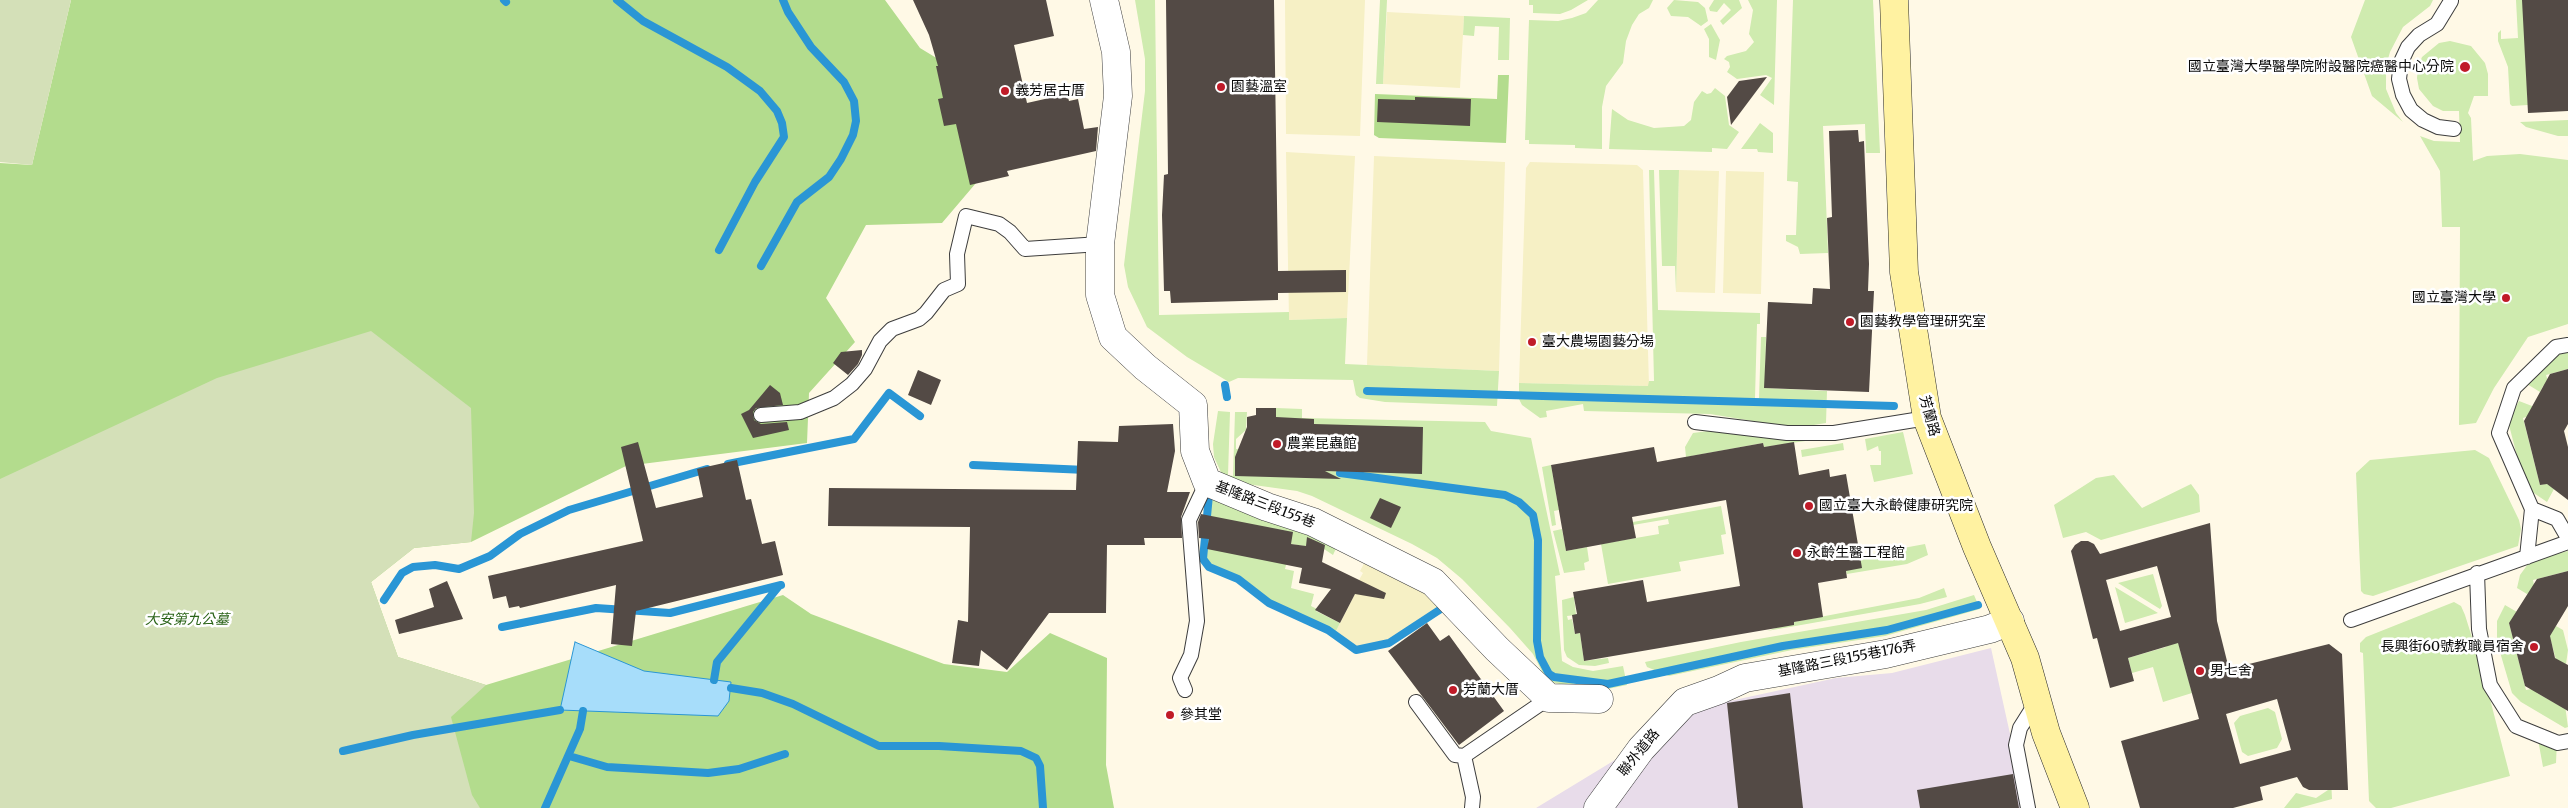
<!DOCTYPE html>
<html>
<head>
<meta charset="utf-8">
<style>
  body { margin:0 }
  canvas { display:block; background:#fff9e6 }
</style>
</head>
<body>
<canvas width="2568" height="808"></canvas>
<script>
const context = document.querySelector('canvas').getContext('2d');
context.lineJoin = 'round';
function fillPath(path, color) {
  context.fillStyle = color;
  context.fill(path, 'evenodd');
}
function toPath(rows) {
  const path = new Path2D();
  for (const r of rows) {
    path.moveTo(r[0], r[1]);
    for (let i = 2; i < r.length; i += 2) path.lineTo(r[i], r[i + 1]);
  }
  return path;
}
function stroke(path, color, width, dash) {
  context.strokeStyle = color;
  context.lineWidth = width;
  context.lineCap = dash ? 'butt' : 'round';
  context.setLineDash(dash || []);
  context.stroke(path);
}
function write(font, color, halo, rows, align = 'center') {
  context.font = font + ' Merriweather,"Noto Sans TC",serif';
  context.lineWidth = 5;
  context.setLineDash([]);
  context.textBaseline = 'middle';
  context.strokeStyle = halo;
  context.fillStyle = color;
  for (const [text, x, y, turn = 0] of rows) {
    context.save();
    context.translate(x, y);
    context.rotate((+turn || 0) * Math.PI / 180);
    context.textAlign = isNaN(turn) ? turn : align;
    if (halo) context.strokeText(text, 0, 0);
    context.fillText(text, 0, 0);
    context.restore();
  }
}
const industrial = toPath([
  [1991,648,2016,761,2021,808,1536,808,1702,707,1836,678,1892,673]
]);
const farmland = toPath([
  [1285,0,1365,0,1360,136,1286,134],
  [1387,12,1464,16,1460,88,1383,84],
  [1286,152,1355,156,1347,318,1289,320],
  [1374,156,1505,162,1499,371,1367,365],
  [1530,162,1637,165,1643,170,1649,386,1519,383,1526,168],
  [1679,170,1719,171,1715,293,1676,292],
  [1726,171,1764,172,1761,294,1723,293],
  [1368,556,1445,603,1388,641,1357,648,1335,633,1361,582,1359,580,1363,573,1360,571]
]);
const green = toPath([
  [1135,0,1155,0,1159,315,1289,312,1289,320,1347,318,1345,364,1499,371,1497,406,1385,402,1360,398,1356,395,1353,380,1238,378,1229,382,1187,357,1147,327,1128,287,1124,265,1145,91,1145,59],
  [1380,0,1387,0,1383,84,1376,84],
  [1529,0,1588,0,1571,10,1560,14,1533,13,1533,5,1529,5],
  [1598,0,1653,0,1649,8,1639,14,1632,25,1626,41,1623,63,1606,86,1602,107,1602,149,1575,148,1575,145,1529,144,1529,140,1525,140,1529,20,1558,21,1572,18,1586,13],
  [1674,0,1698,2,1705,8,1708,21,1701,26,1688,17,1671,16,1667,8],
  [1714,0,1739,0,1742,8,1723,25,1720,21,1731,10,1724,3,1717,12,1710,11,1709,8],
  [1748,0,1777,0,1774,105,1760,95,1772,78,1766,75,1737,79,1727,72,1730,67,1729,62,1724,59,1727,56,1746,51,1754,42,1749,34,1753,10],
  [1793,0,1873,0,1880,153,1866,153,1865,124,1823,126,1828,253,1800,254,1798,247,1786,241,1786,235,1796,235,1798,182,1787,181],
  [2365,0,2433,0,2430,6,2403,27,2390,52,2386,66,2386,89,2396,113,2403,122,2372,96,2351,37],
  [2516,0,2523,0,2528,105,2512,106,2510,104,2508,67,2498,41,2498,33,2501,30,2501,39,2518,38],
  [1464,16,1510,18,1509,60,1498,60,1499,27,1475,26,1474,36,1463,35],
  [1711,24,1720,40,1716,60,1709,57,1709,39,1704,29],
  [2450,41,2471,46,2485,63,2488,74,2488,96,2474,96,2468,113,2471,118,2473,161,2487,156,2520,154,2568,160,2568,324,2528,337,2494,388,2476,423,2459,425,2460,227,2442,227,2440,171,2420,136,2434,141,2460,142,2459,111,2443,111,2433,106,2419,89,2417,78,2418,67,2422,57,2439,43],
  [1715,88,1725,96,1729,125,1739,132,1727,149,1712,148,1712,152,1609,149,1612,109,1628,120,1654,128,1684,126,1691,120,1694,102,1702,91,1707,94,1711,93],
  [2568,120,2568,136,2558,136,2526,127,2520,122],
  [1760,123,1773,133,1773,153,1758,152,1757,149,1741,149],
  [1649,170,1654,170,1658,310,1760,313,1760,324,1757,324,1755,398,1759,398,1761,337,1766,337,1765,388,1827,391,1826,423,1795,428,1710,414,1584,411,1583,404,1546,411,1547,417,1540,418,1522,405,1519,399,1519,383,1648,386,1649,381,1654,381],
  [1659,170,1679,170,1676,292,1675,266,1662,266],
  [2568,351,2568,369,2546,375,2549,384,2543,386,2540,392,2527,384,2540,357],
  [2519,401,2532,406,2532,415,2523,418,2540,485,2550,483,2554,489,2547,502,2525,487,2509,425,2510,418],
  [1276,408,1302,409,1302,418,1485,422,1491,431,1531,438,1560,575,1555,576,1562,661,1573,667,1593,671,1623,666,1627,685,1603,690,1577,688,1547,681,1533,654,1510,628,1462,579,1437,558,1412,544,1312,496,1297,491,1225,481,1214,457,1213,444,1218,411,1230,412,1228,475,1233,476,1235,412,1247,412,1246,430,1236,439,1236,449,1254,450,1276,417],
  [1716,430,1826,438,1764,447,1763,443,1686,457,1685,447,1693,433],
  [1903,432,1913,474,1874,482,1870,465,1881,465,1881,451,1879,451,1878,446,1867,451,1865,439],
  [1843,443,1844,450,1802,457,1801,450],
  [2475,450,2489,458,2519,520,2521,529,2518,546,2373,596,2364,594,2361,591,2356,473,2370,460],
  [1551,465,1559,510,1554,511,1556,525,1552,526,1542,467],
  [2114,475,2142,508,2191,484,2199,495,2200,512,2101,540,2086,532,2063,538,2054,505,2096,478],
  [1210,496,1339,542,1333,555,1324,549,1291,544,1285,569,1294,571,1291,588,1314,594,1311,606,1317,609,1316,611,1340,623,1335,633,1270,602,1238,576,1211,566,1205,558],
  [1721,506,1726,534,1721,535,1724,554,1679,562,1681,571,1608,584,1601,544,1659,534,1658,526,1669,524,1668,519,1633,525,1633,522],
  [1562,529,1566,551,1587,547,1589,561,1584,563,1585,570,1564,573,1553,531],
  [1925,544,1928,555,1907,564,1847,574,1846,571,1860,556],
  [2568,551,2568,571,2533,580,2535,590,2527,594,2517,588,2520,575,2528,564,2540,558],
  [2153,574,2162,606,2160,609,2118,583],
  [2115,587,2158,613,2125,623],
  [1944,588,1947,597,1920,604,1767,631,1794,622,1919,598],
  [1974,595,1980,609,1885,636,1792,650,1669,676,1647,667,1645,662,1741,642,1926,610],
  [1574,597,1576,615,1567,616,1568,620,1572,619,1575,634,1580,633,1584,661,1608,658,1609,663,1595,666,1579,665,1567,657,1564,650,1562,600],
  [2454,602,2461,606,2465,615,2484,676,2510,776,2391,808,2376,808,2369,801,2363,653,2360,652,2360,643,2366,637],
  [2505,605,2517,612,2518,620,2509,623,2526,690,2536,688,2537,693,2560,706,2565,705,2568,727,2565,728,2521,702,2512,693,2497,642,2497,621],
  [2556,626,2563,630,2568,650,2566,664,2556,660,2549,634],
  [2175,631,2192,693,2163,702,2153,667,2132,673,2128,658,2166,647],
  [2326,676,2332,799,2299,808,2284,808,2296,793,2316,798,2328,790],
  [2268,708,2275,712,2282,739,2277,748,2248,756,2242,752,2234,723,2240,716],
  [2537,734,2557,740,2556,763,2543,767]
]);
const forest = toPath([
  [71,0,885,0,920,48,961,73,976,183,942,223,866,225,826,298,855,342,809,393,807,443,626,466,471,542,414,548,371,582,398,657,486,685,783,595,811,614,944,664,1007,672,1050,633,1107,658,1106,765,1114,808,0,808,0,163,32,165],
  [1498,75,1509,75,1506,143,1379,138,1374,135,1375,94,1497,99]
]);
const cemetery = toPath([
  [0,0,71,0,32,165,0,162],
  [371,331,471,408,474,513,471,542,414,548,371,582,398,657,486,685,451,717,472,795,480,808,0,808,0,479,217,378]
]);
const water = toPath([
  [575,642,644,671,731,682,729,701,718,716,560,710,575,642]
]);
const stream = toPath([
  [504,0,506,2],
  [617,0,643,21,727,67,760,91,777,111,782,123,784,137,755,182,719,250],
  [761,266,797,202,829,177,841,159,853,135,856,121,854,101,844,82,811,47,788,12,783,0],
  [1225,385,1227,397],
  [1367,391,1894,406],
  [728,464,854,439,889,393,920,416],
  [973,465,1086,470],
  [1340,473,1505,495,1519,502,1533,515,1538,540,1537,641,1540,657,1549,674,1554,677,1608,684,1783,646,1887,630,1978,605],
  [1209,495,1203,559,1209,567,1238,579,1269,603,1328,630,1356,650,1389,643,1447,605],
  [384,600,402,573,413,567,435,565,459,569,490,556,520,534,569,510,707,469],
  [502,627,596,608,670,613,781,585],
  [714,680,717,662,779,586],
  [731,688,762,693,793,704,879,746,939,746,1021,751,1036,758,1040,766,1043,808],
  [343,751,413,735,560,710],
  [569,756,607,767,708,773,739,769,785,754],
  [545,808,580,729,583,711]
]);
const building = toPath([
  [913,0,1046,0,1054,36,1014,45,1027,103,1067,94,1069,101,1078,99,1084,129,1098,127,1096,151,1007,171,1009,176,970,185,956,124,944,126,938,99,943,98,936,66,938,66,929,35],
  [1166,0,1274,0,1278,271,1346,270,1346,292,1278,293,1278,300,1171,303,1170,291,1164,291,1162,215,1164,175,1168,174],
  [2522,0,2568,0,2568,111,2528,113],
  [1767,77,1731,125,1727,97,1739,81],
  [1415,97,1471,99,1470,126,1377,122,1378,99,1415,100],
  [1858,130,1859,142,1864,141,1869,264,1868,291,1874,291,1869,392,1764,388,1768,302,1812,304,1813,288,1830,289,1827,218,1832,217,1829,131],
  [862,350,862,355,858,364,848,375,833,363,841,352],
  [2568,369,2568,424,2564,431,2568,447,2568,500,2547,484,2540,485,2524,421,2550,374],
  [918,370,941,380,931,405,908,395],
  [770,385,780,393,783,405,756,408,753,412,754,420,761,424,787,422,789,430,753,438,741,414,749,410],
  [1256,408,1276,408,1276,417,1314,419,1314,424,1423,427,1422,474,1325,471,1341,479,1235,476,1235,457,1247,427,1247,417,1256,415],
  [1173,424,1175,451,1167,492,1190,492,1181,517,1182,538,1144,538,1145,545,1107,545,1106,613,1049,613,1007,670,981,650,979,666,952,663,958,620,968,622,970,527,828,526,829,488,1076,490,1078,441,1118,442,1119,426],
  [638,442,656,508,703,497,697,469,737,460,746,500,751,499,762,544,775,541,783,575,636,611,632,646,611,644,616,585,520,608,519,606,509,608,506,596,493,599,488,576,643,541,621,447],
  [1794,442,1799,475,1829,469,1830,477,1846,474,1862,568,1846,571,1847,578,1818,583,1823,617,1794,622,1794,625,1584,661,1580,633,1575,634,1572,615,1577,614,1573,592,1643,580,1647,602,1740,586,1726,500,1632,517,1636,538,1566,551,1551,465,1654,447,1657,462,1763,443,1764,447],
  [1380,498,1401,507,1391,528,1370,518],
  [1201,514,1293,532,1291,544,1306,546,1307,537,1325,545,1322,562,1386,593,1384,599,1355,594,1340,623,1315,610,1331,589,1299,583,1302,568,1207,549,1209,539,1199,538,1198,522],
  [2210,523,2217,621,2229,669,2329,644,2342,654,2348,790,2309,790,2303,787,2297,777,2260,787,2263,800,2233,808,2140,808,2121,741,2199,719,2178,643,2128,658,2134,681,2110,688,2097,638,2093,639,2071,551,2075,545,2081,541,2088,541,2094,544,2100,554],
  [2157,566,2171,617,2120,631,2106,580],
  [2277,699,2291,750,2240,764,2226,714],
  [2568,571,2568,606,2550,636,2555,658,2568,665,2568,711,2525,686,2509,623,2537,579],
  [447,581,463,619,399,634,395,620,434,607,429,589],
  [1427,623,1440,641,1449,635,1504,711,1459,745,1388,651],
  [1790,693,1803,808,1738,808,1727,703],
  [2013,774,2019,808,1920,808,1917,790]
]);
const lane = toPath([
  [2451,1,2437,24,2419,35,2408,47,2401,62,2399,79,2403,95,2411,110,2423,120,2438,127,2454,129],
  [761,415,800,412,834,398,852,384,865,369,880,341,892,329,919,319,926,313,944,290,958,284,957,254,966,216,999,224,1010,232,1025,249,1100,244],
  [1695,422,1787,433,1834,433,1927,418],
  [2532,509,2557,519,2568,538],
  [2527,557,2532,509,2499,433,2514,388,2556,347,2568,345],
  [2477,573,2479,629,2490,685,2516,726,2558,743,2568,741],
  [2351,620,2568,542],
  [1185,690,1180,678,1191,655,1197,621,1189,520,1207,482],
  [1416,702,1455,755,1464,756,1549,698],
  [1464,756,1473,797,1472,808],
  [2028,808,2016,745,2020,728,2037,701]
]);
const street = toPath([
  [1104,0,1116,52,1118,96,1100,244,1100,295,1113,337,1145,367,1193,405,1195,451,1207,482,1267,507,1313,522,1433,582,1497,649,1549,698,1599,699],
  [1598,808,1641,749,1685,702,1719,690,1745,678,1886,654,1990,629,2010,621]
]);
const secondary = toPath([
  [1894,0,1904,272,1927,418,1977,547,2025,658,2046,733,2075,808]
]);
const markers = [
  [2465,67,6,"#c01b28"],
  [1221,87,5,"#c01b28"],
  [1005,91,5,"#c01b28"],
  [2506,298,5,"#c01b28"],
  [1850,322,5,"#c01b28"],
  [1532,342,5,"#c01b28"],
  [1277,444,5,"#c01b28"],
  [1809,506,5,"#c01b28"],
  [1797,553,5,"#c01b28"],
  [2534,647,5,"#c01b28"],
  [2200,671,5,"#c01b28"],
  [1453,690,5,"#c01b28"],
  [1170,715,5,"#c01b28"]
];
const poiNames = [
  ["國立臺灣大學醫學院附設醫院癌醫中心分院",2454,67,"right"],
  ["園藝溫室",1231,87],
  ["義芳居古厝",1015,91],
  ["國立臺灣大學",2496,298,"right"],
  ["園藝教學管理研究室",1860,322],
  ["臺大農場園藝分場",1542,342],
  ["農業昆蟲館",1287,444],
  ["國立臺大永齡健康研究院",1819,506],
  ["永齡生醫工程館",1807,553],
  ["長興街60號教職員宿舍",2524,647,"right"],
  ["男七舍",2210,671],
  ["芳蘭大厝",1463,690],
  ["參其堂",1180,715]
];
const streetNames = [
  ["芳蘭路",1929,416,75],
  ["基隆路三段155巷",1265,505,21],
  ["基隆路三段155巷176弄",1847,659,-11],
  ["聯外道路",1639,753,-51]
];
const parkNames = [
  ["大安第九公墓",187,620]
];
fillPath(industrial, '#e8dcea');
fillPath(farmland, '#f6f0c5');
fillPath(green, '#cfebaf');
fillPath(forest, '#b3dc8d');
fillPath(cemetery, '#d4e0b8');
fillPath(water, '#a7ddfa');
stroke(water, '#2a96d5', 1);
stroke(stream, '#2a96d5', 8);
fillPath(building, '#534a45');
stroke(lane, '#3d3d3d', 16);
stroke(street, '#3d3d3d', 29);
stroke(secondary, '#2c2c2c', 29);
stroke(lane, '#fff', 14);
stroke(street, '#fff', 28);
stroke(secondary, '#fff2a1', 28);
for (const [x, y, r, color] of markers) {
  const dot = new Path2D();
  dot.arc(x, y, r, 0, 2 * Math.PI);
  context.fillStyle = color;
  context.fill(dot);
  stroke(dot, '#fff', 2);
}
write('14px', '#0a0a0a', '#fff', poiNames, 'left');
write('14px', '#0a0a0a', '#fff', streetNames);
write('italic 14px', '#2a6318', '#fff', parkNames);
</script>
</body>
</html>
